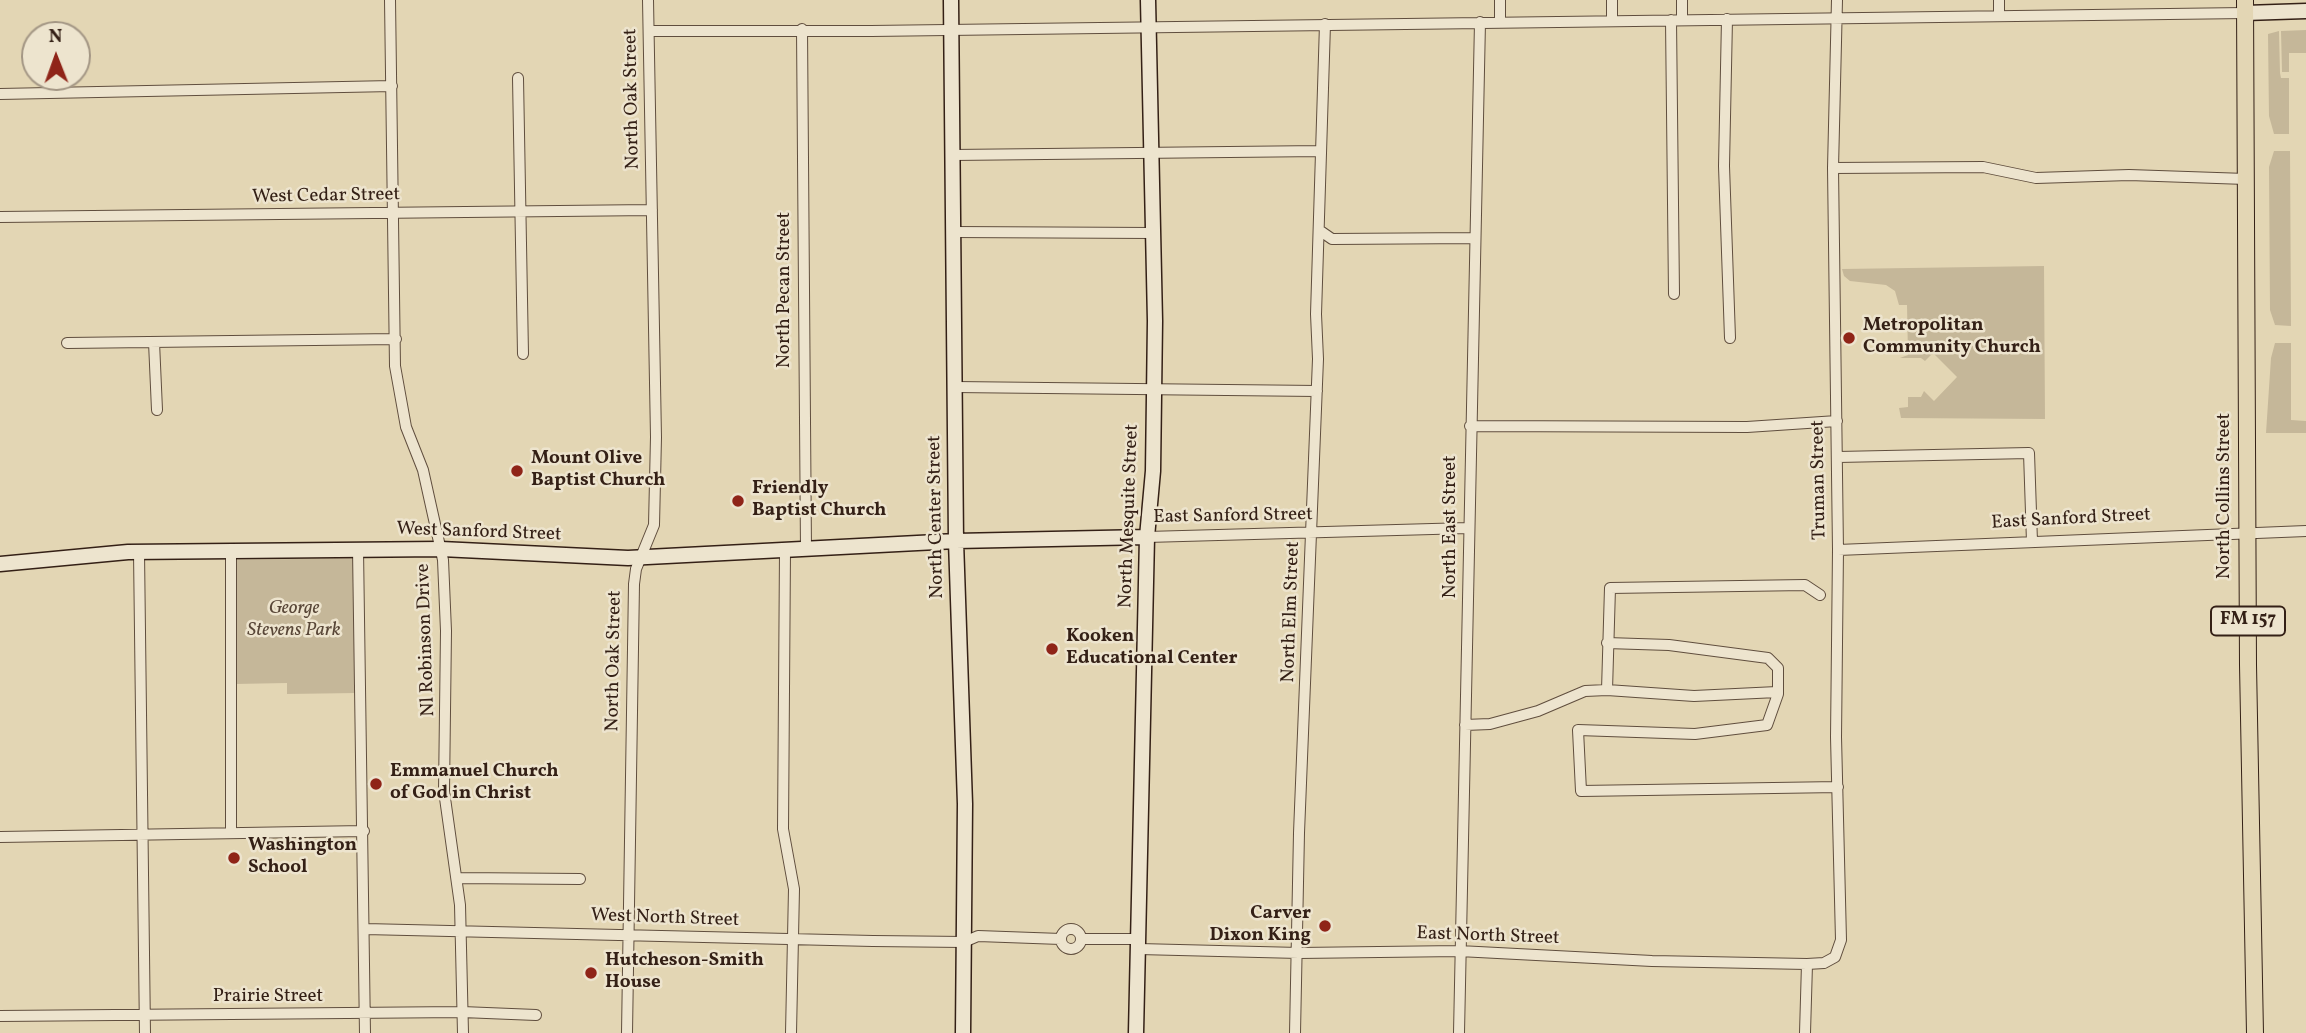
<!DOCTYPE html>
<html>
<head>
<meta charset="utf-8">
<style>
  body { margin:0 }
  #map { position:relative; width:2306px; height:1033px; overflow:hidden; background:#e3d6b4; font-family:Vollkorn,serif }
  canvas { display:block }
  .north { position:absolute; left:21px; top:21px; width:70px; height:70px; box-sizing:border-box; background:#ede4ce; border:2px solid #a39684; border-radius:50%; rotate:359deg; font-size:19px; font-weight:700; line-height:28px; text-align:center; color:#342016 }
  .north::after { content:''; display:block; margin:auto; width:24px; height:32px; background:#8f2418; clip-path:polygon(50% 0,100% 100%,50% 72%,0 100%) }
</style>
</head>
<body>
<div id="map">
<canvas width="2306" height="1033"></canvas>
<div class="north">N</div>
</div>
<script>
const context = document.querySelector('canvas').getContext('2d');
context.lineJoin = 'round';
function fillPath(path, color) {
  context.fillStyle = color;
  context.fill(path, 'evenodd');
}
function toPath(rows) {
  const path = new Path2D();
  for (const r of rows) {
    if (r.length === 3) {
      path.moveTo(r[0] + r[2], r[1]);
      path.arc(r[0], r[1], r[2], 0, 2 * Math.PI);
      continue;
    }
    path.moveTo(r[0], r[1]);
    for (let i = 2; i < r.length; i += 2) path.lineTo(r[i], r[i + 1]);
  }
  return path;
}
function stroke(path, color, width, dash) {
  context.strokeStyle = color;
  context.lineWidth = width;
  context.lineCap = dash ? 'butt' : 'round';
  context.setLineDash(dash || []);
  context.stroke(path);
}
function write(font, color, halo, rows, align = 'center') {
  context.font = font + ' Vollkorn,serif';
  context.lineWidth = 5;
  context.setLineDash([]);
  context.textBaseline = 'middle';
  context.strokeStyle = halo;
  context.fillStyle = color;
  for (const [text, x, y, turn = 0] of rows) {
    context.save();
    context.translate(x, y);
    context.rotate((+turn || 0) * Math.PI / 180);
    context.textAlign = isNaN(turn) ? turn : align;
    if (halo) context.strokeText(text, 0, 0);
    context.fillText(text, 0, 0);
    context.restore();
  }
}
const green = toPath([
  [2306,30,2306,53,2289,53,2289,72,2282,72,2281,31],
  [2279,31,2280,73,2281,78,2289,78,2289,134,2274,134,2269,116,2268,34],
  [2274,151,2290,151,2291,326,2275,325,2270,310,2269,167],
  [2044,266,2045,419,1901,418,1899,408,1908,407,1908,397,1921,397,1924,391,1934,401,1957,377,1933,353,1925,361,1921,358,1900,358,1908,355,1907,305,1899,305,1895,291,1886,285,1850,281,1844,276,1842,269],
  [2275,343,2291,343,2291,420,2306,421,2306,433,2266,433,2271,358],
  [354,558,356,693,287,694,287,683,235,684,233,560]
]);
const street = toPath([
  [390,0,395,366,406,427,423,470,443,560,446,631,444,791,460,905,463,1033],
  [1500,0,1500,22],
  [1682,0,1682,20],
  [1999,0,1999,16],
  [1727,19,1724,166,1730,338],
  [1671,20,1674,294],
  [1612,21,1612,0],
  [802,29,806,550],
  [649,31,871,31,2245,13],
  [518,78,523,354],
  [0,94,392,86],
  [953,155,1321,151],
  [1833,168,1983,167,2036,178,2129,175,2246,179],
  [0,217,652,210],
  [1319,230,1332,239,1475,238],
  [953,232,1153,233],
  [154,342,157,410],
  [67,343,396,339],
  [955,387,1317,391],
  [1470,426,1747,427,1837,421],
  [1838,457,2029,453,2032,542],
  [1147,537,1468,528],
  [358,549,365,1033],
  [1838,550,2306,531],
  [785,551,783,829,794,889,791,1033],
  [139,552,145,1033],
  [1607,643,1669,645,1768,658,1778,668,1778,694,1767,725,1695,734,1578,730,1581,791,1838,787],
  [1607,690,1694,696,1777,692],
  [1465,725,1490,724,1538,711,1585,691,1607,690,1610,588,1805,585,1820,595],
  [231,832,231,551],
  [0,837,364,831],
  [458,878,580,879],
  [1071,939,10],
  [365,929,873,941,964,942,978,936,1061,939],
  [1082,939,1139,939],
  [1139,949,1299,953,1459,951,1652,961,1807,964,1824,963,1835,957,1841,940,1836,737,1838,550,1833,168,1837,0],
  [0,1016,462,1012,536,1015],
  [627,1033,634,584,636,569,654,525,656,437,648,0],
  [1295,1033,1299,833,1318,359,1316,314,1325,24],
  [1459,1033,1480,22],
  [1805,1033,1807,964]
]);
const secondary = toPath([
  [951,0,956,541,965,804,963,1033],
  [2245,13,2306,11],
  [0,564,128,552,441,549,628,558,956,541,1147,537],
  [1136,1033,1147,537,1153,471,1155,321,1148,0]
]);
const primary = toPath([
  [2245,0,2248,665,2255,1033]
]);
const markers = [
  [1849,338,7,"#8f2418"],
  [517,471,7,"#8f2418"],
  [738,501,7,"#8f2418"],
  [1052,649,7,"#8f2418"],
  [376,784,7,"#8f2418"],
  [234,858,7,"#8f2418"],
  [1325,926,7,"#8f2418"],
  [591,973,7,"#8f2418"]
];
const shields = [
  [2248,621,74]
];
const shieldNames = [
  ["FM 157",2248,621]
];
const streetNames = [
  ["North Oak Street",633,99,-91],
  ["West Cedar Street",326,197,-1],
  ["North Pecan Street",786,290,-90],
  ["Truman Street",1820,480,-91],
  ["North Collins Street",2226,496,-90],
  ["North Mesquite Street",1130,516,-88],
  ["North Center Street",937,517,-91],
  ["East Sanford Street",1233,517,-1],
  ["East Sanford Street",2071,520,-3],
  ["North East Street",1452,527,-90],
  ["West Sanford Street",479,533,2],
  ["North Elm Street",1292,612,-88],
  ["Nl Robinson Drive",427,640,-92],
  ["North Oak Street",615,661,-89],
  ["West North Street",665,919,2],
  ["East North Street",1488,937,2],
  ["Prairie Street",268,998]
];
const poiNames = [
  ["Metropolitan",1863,327],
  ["Community Church",1863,349],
  ["Mount Olive",531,460],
  ["Baptist Church",531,482],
  ["Friendly",752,490],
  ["Baptist Church",752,512],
  ["Kooken",1066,638],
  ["Educational Center",1066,660],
  ["Emmanuel Church",390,773],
  ["of God in Christ",390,795],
  ["Washington",248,847],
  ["School",248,869],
  ["Carver",1311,915,"right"],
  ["Dixon King",1311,937,"right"],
  ["Hutcheson-Smith",605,962],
  ["House",605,984]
];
const parkNames = [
  ["George",294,610],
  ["Stevens Park",294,632]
];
fillPath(green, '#c5b799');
stroke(street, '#604e3e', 12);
stroke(secondary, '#342016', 17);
stroke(primary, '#342016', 18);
stroke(street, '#ede4ce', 10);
stroke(secondary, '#ede4ce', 14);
stroke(primary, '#e3d6b4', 16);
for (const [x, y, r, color] of markers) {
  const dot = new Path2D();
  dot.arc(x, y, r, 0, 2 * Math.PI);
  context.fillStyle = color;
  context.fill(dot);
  stroke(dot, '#ede4ce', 2.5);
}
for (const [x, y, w] of shields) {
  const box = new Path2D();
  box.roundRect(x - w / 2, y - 14.5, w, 29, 5);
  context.fillStyle = '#ede4ce';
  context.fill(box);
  stroke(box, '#342016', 2);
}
write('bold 18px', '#342016', null, shieldNames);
write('19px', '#342016', '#ede4ce', streetNames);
write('bold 19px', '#342016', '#ede4ce', poiNames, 'left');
write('italic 19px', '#584637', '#ede4ce', parkNames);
</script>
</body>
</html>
